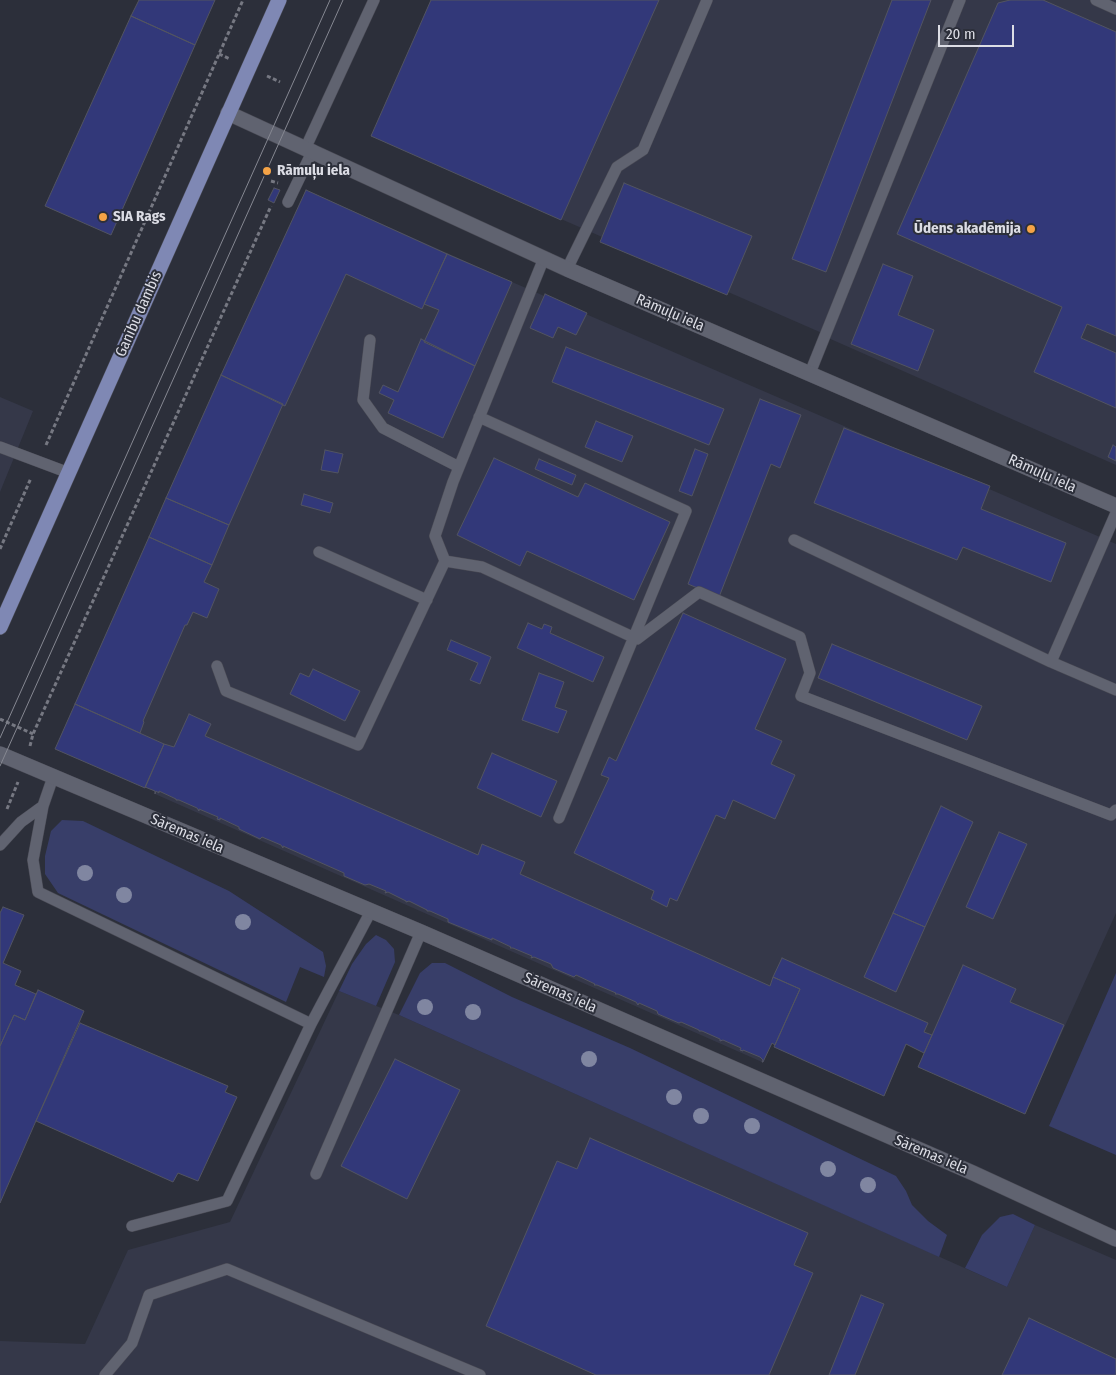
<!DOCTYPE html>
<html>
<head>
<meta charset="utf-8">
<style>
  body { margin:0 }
  #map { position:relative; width:1116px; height:1375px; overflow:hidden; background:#2c2f3a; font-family:"Fira Sans Condensed",sans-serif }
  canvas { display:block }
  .scale { position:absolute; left:938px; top:25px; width:76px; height:22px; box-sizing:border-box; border:2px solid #dcdde5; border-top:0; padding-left:6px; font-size:15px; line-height:18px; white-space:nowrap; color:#dcdde5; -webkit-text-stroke:4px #2c2f3a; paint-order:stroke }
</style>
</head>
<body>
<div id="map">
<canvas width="1116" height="1375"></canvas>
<div class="scale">20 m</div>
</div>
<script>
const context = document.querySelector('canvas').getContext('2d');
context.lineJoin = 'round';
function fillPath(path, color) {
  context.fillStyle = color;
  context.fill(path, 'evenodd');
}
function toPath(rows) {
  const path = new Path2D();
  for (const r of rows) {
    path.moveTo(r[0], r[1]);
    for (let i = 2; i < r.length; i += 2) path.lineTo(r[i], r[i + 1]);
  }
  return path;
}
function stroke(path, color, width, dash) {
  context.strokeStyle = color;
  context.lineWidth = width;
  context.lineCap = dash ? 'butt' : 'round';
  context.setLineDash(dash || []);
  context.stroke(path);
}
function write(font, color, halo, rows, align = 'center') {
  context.font = font + ' "Fira Sans Condensed",sans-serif';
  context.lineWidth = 4;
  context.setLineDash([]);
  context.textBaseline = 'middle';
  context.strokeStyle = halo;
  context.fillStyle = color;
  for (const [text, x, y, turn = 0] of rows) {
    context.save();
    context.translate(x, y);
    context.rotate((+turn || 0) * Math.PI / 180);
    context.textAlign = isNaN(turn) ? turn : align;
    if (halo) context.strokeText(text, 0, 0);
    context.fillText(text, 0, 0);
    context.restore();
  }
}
const built = toPath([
  [431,0,1116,0,1116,465,826,337,822,333,371,136],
  [306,190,512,282,1116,544,1116,913,1025,1114,918,1067,924,1053,907,1044,884,1096,774,1047,775,1045,772,1043,763,1062,762,1062,155,794,154,791,55,749,221,375],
  [0,397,33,411,0,492],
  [339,991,399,1015,1007,1287,1035,1225,1116,1260,1116,1375,0,1375,0,1341,85,1344,128,1250,230,1222]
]);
const green = toPath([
  [62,820,83,821,229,891,323,952,326,966,324,977,300,967,286,1002,58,893,45,874,45,856,51,831],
  [376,935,386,940,394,949,395,962,376,1006,339,991,352,964,366,944],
  [432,963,445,963,512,997,630,1048,896,1176,906,1191,912,1205,928,1221,947,1235,939,1257,399,1015,420,973],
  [1116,973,1116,1155,1049,1126],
  [1013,1214,1035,1225,1007,1287,965,1268,982,1235,1000,1217]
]);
const building = toPath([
  [139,0,215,0,195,45,131,16,139,0],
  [431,0,659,0,561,220,371,136,431,0],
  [892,0,931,0,826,272,792,259,892,0],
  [1010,0,1043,0,1116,32,1116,336,1087,324,1081,338,1116,353,1116,408,1034,372,1062,307,897,234,998,3,1010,0],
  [131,16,195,45,111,235,45,206,131,16],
  [624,183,752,236,727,295,600,242,624,183],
  [274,188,280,190,274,203,268,200,274,188],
  [306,190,447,254,422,309,346,274,285,406,221,375,306,190],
  [447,254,512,282,475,366,424,342,439,310,424,304,447,254],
  [883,264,913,276,898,315,934,330,918,371,851,344,883,264],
  [545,294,587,313,576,335,558,327,553,338,530,328,545,294],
  [421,339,475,366,443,438,388,413,394,400,379,393,383,385,398,392,421,339],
  [566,347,724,409,709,445,552,382,566,347],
  [221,375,283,404,229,525,166,498,221,375],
  [760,399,801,415,780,468,771,464,719,597,688,584,760,399],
  [596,421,633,436,622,462,585,447,596,421],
  [844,428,990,486,981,509,1066,543,1051,582,963,547,957,560,814,503,844,428],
  [1113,445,1116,447,1116,461,1108,457,1113,445],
  [695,449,708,454,692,496,679,491,695,449],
  [325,450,343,454,338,473,321,470,325,450],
  [494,458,578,497,585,483,670,522,634,600,527,551,520,566,457,535,494,458],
  [539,459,576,475,572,485,535,469,539,459],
  [304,494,333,503,330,513,301,505,304,494],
  [166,498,229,525,212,565,149,537,166,498],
  [149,537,212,565,204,582,219,589,207,618,193,612,187,625,185,625,143,721,144,722,140,733,75,704,149,537],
  [683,613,786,659,755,729,782,741,771,764,795,775,775,819,733,800,725,819,716,815,677,901,670,898,667,907,651,899,654,891,574,853,609,778,601,775,609,757,616,761,683,613],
  [528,623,542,629,544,624,552,627,550,633,604,657,593,682,517,648,528,623],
  [451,640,491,657,480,684,470,680,478,663,447,650,451,640],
  [832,644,982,706,967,740,818,678,832,644],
  [313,669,360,691,345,721,290,694,300,673,309,677,313,669],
  [539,673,564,682,555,707,567,711,558,733,522,720,539,673],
  [75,704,164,744,145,788,55,749,75,704],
  [189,714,211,724,205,736,478,855,482,844,525,862,520,874,770,986,773,977,800,989,775,1045,772,1043,763,1062,762,1062,763,1060,760,1057,743,1050,743,1051,740,1050,741,1048,723,1040,720,1041,720,1039,702,1031,699,1031,699,1030,681,1022,679,1023,658,1014,657,1011,639,1003,638,1005,636,1002,618,994,615,994,616,993,597,985,594,985,595,984,576,975,574,977,553,968,551,964,534,957,531,958,532,956,513,948,510,948,511,947,492,938,492,940,448,922,448,919,430,911,427,911,427,910,409,901,406,902,406,901,388,892,385,893,386,891,369,884,365,885,344,876,344,873,283,846,283,848,281,845,262,837,260,839,239,829,239,827,220,818,220,820,217,819,218,817,199,809,199,811,197,808,179,800,176,800,176,799,159,791,159,793,156,791,155,794,155,791,145,787,164,744,174,747,189,714],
  [492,753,557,781,541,817,477,788,492,753],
  [941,806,973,822,925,927,893,913,941,806],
  [999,832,1027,844,993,919,966,907,999,832],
  [3,907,24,915,3,963,21,971,15,985,36,994,25,1020,14,1015,0,1046,0,913,3,907],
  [893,913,925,927,896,992,864,977,893,913],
  [782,958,928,1023,924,1032,932,1035,924,1053,906,1044,884,1096,774,1047,800,989,773,977,782,958],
  [963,965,1016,989,1010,1002,1064,1025,1025,1114,918,1067,963,965],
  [38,990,84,1011,0,1203,0,1046,14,1015,25,1020,38,990],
  [80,1023,228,1086,225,1092,237,1097,198,1181,178,1173,173,1182,36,1121,80,1023],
  [395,1059,460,1090,407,1199,341,1166,395,1059],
  [590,1138,808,1233,794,1265,813,1273,769,1375,596,1375,486,1326,557,1161,577,1169,590,1138],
  [861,1295,884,1304,855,1375,829,1375,861,1295],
  [1029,1318,1116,1359,1116,1375,1002,1375,1029,1318]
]);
const path = toPath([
  [219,54,230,59],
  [267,76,280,82],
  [271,181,278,183],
  [46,445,243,0],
  [0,549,31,478],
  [0,719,33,734],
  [30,746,33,734,271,206],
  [7,809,18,782]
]);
const lane = toPath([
  [1096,0,1116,9],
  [306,147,374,0],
  [288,202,313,150],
  [567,269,617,167,643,150,707,0],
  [370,340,363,400,383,428,459,467],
  [810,373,960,0],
  [479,417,686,511,559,818],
  [0,447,69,473],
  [794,540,1051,662,1116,690],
  [319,552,427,600],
  [445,561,482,567,637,639,699,592,800,637,810,673,801,696,1111,815,1116,810],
  [1051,662,1116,513],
  [217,666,226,691,358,745,445,561,435,536,453,482,544,258],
  [53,777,43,806,33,860,38,892,311,1024,227,1201,132,1226],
  [0,845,21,822,43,806],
  [311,1024,371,911],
  [316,1174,421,932],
  [105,1375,132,1343,149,1295,227,1269,480,1375]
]);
const street = toPath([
  [228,113,567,269,1116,506],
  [0,754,421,932,973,1173,1116,1239]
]);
const primary = toPath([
  [0,627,279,0]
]);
const tram = toPath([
  [0,738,330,0],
  [0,766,343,0]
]);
const trees = [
  [85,873],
  [124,895],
  [243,922],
  [425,1007],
  [473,1012],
  [589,1059],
  [674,1097],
  [701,1116],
  [752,1126],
  [828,1169],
  [868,1185]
];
const markers = [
  [267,171,5,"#f5a346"],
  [103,217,5,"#f5a346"],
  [1031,229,5,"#f5a346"]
];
const poiNames = [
  ["Rāmuļu iela",277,171],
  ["SIA Rags",113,217],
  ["Ūdens akadēmija",1021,229,"right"]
];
const streetNames = [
  ["Rāmuļu iela",670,313,23],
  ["Ganību dambis",139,314,-66],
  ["Rāmuļu iela",1042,474,24],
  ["Sāremas iela",187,834,23],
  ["Sāremas iela",560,993,24],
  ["Sāremas iela",931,1155,23]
];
fillPath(built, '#353849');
fillPath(green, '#383e69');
fillPath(building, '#323879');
stroke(building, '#525461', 1);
stroke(lane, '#494a54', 12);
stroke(street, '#494a54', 16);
stroke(primary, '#494a54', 16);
stroke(path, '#767882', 3, [4, 2.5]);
stroke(lane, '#606370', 11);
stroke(street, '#606370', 15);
stroke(primary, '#7f88b4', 15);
stroke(tram, '#868892', 1);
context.fillStyle = '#8086a1';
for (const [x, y] of trees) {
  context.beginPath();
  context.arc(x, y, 8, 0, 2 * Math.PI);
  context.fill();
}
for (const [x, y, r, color] of markers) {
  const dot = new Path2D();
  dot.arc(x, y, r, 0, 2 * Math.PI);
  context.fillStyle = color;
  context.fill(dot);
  stroke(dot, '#2c2f3a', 2);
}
write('bold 15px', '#dcdde5', '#2c2f3a', poiNames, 'left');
write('15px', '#dcdde5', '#2c2f3a', streetNames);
</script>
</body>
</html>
